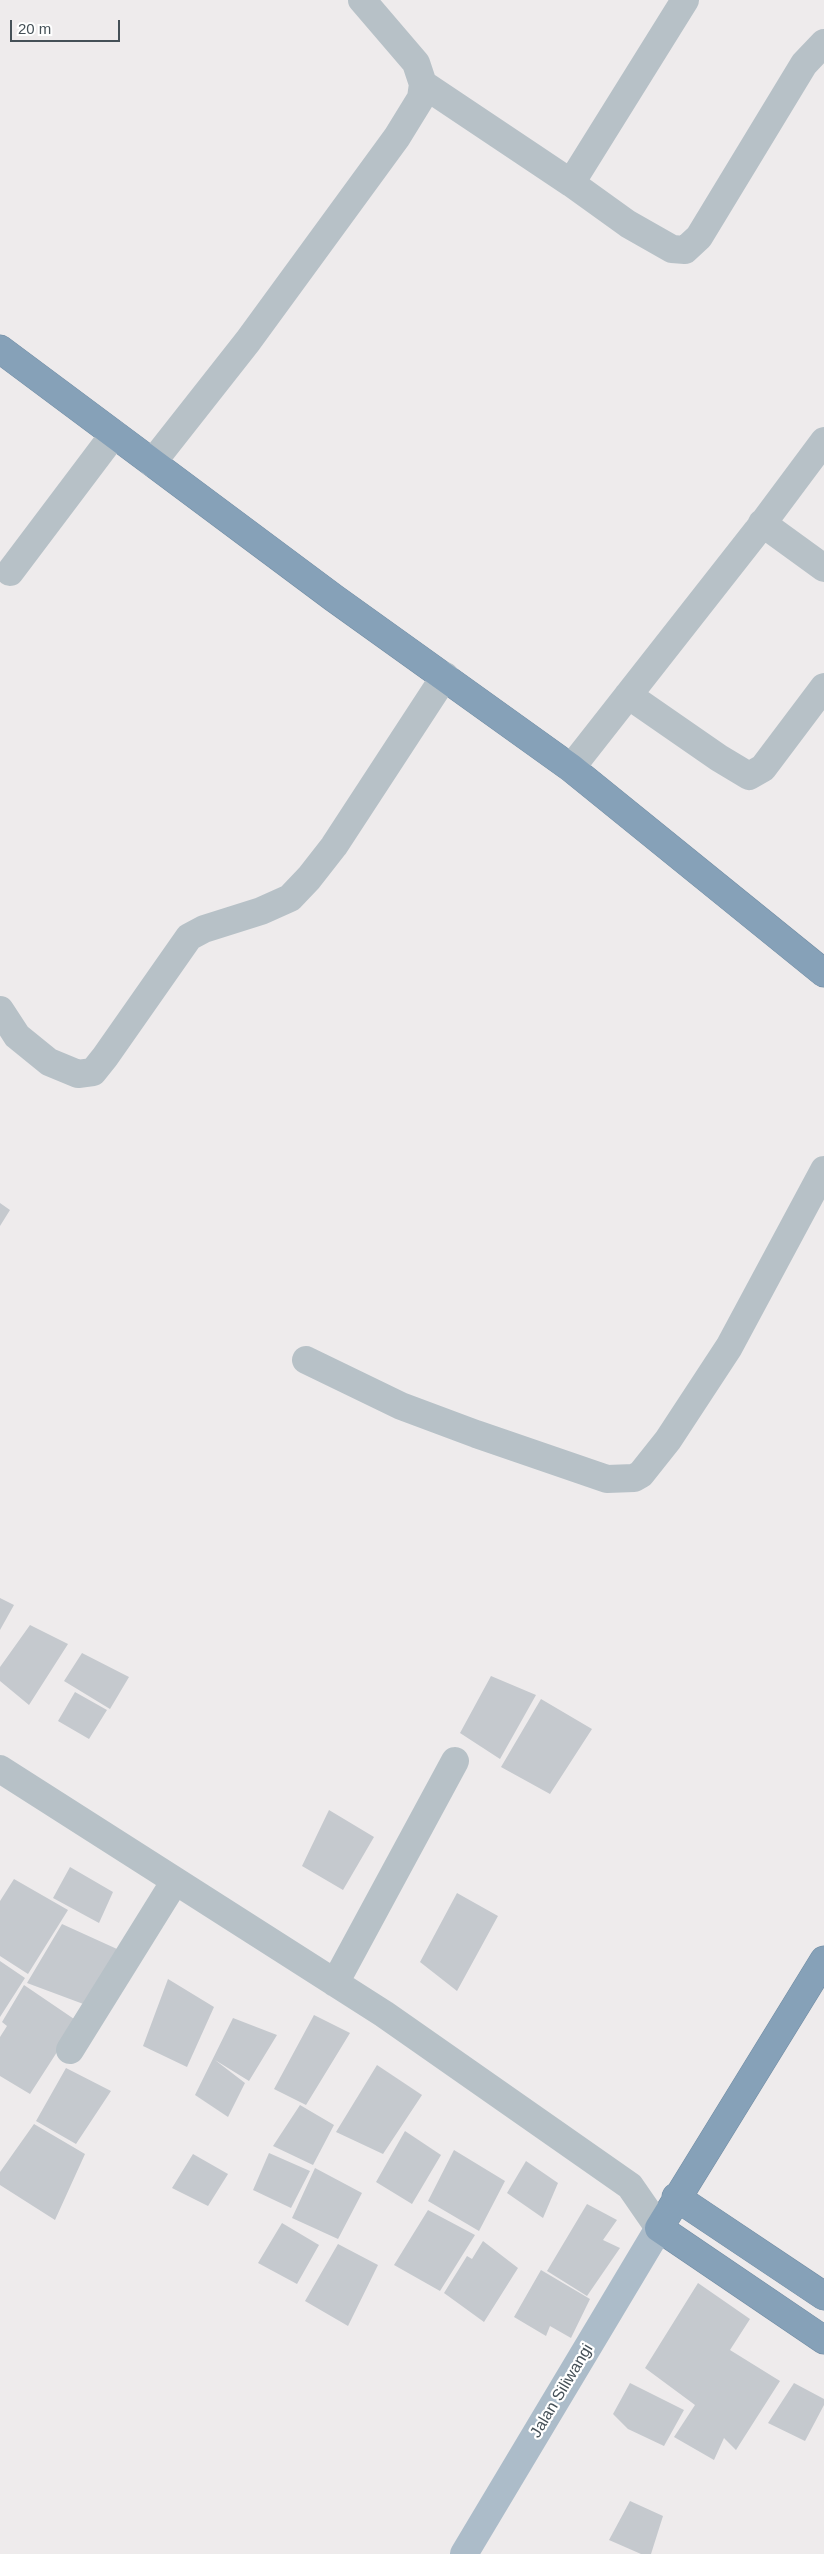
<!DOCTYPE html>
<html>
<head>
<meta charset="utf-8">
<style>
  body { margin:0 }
  #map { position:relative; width:824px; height:2554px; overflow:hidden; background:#eeebec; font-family:Helvetica,sans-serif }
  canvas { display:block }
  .scale { position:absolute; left:10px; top:20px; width:110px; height:22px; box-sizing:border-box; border:2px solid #455057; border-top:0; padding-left:6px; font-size:15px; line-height:18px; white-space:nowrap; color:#455057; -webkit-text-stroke:4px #fff; paint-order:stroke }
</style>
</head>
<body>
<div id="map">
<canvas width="824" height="2554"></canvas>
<div class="scale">20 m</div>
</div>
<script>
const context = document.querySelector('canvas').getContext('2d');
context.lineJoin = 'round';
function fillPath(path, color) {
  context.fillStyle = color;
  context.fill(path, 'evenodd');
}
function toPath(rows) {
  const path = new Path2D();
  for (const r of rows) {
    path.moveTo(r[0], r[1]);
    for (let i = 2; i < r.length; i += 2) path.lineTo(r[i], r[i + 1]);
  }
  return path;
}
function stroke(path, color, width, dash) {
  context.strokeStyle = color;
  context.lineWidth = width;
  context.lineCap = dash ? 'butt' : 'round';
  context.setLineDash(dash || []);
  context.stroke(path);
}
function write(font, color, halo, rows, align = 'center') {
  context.font = font + ' Helvetica,sans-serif';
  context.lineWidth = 4.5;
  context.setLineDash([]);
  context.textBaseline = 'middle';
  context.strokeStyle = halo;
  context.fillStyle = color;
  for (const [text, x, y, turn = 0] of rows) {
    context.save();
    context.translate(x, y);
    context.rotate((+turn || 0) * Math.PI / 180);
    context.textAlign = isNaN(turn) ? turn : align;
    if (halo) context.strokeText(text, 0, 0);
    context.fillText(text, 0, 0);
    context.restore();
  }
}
const building = toPath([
  [0,1203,10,1210,0,1226],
  [0,1598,14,1605,0,1630],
  [30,1625,68,1644,29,1705,0,1681,0,1667],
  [82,1653,129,1677,110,1709,64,1681],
  [491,1676,536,1695,500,1759,460,1733],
  [75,1692,107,1710,89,1739,58,1721],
  [541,1699,592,1729,550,1794,501,1767],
  [329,1810,374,1837,343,1890,302,1866],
  [70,1867,113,1892,99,1923,53,1898],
  [14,1879,68,1910,28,1974,0,1956,0,1901],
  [457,1893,498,1916,457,1991,420,1962],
  [62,1924,117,1949,86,2005,27,1983],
  [0,1961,25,1978,0,2017],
  [168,1979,214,2007,187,2067,143,2046],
  [24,1985,77,2021,30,2094,0,2076,0,2037,7,2026,2,2022],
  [314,2015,350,2033,306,2105,274,2089],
  [233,2018,277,2035,249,2081,215,2060,245,2083,228,2117,195,2095],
  [377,2065,422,2095,383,2154,336,2132],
  [66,2068,111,2091,76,2144,36,2121],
  [300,2105,334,2125,313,2165,273,2146],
  [34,2124,85,2154,55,2220,0,2185,0,2172],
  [405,2131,441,2155,412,2204,376,2182],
  [454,2150,505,2181,479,2231,428,2201],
  [269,2153,310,2171,291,2208,253,2190],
  [193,2154,228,2174,208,2206,172,2188],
  [526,2161,558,2183,543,2218,507,2193],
  [315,2168,362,2193,338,2239,292,2218],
  [587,2204,617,2220,603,2240,620,2248,587,2296,547,2271],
  [428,2210,475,2235,440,2291,394,2265],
  [282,2223,319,2245,297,2284,258,2263],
  [483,2241,518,2268,484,2322,444,2293,467,2256,472,2259],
  [338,2244,378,2265,348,2326,305,2301],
  [541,2270,590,2299,571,2338,550,2326,546,2336,514,2317],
  [698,2283,750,2319,730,2350,780,2381,736,2450,724,2438,714,2460,674,2437,695,2405,645,2368],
  [630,2383,684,2410,664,2446,628,2429,613,2414],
  [794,2383,824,2399,824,2405,805,2441,768,2423],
  [630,2501,663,2516,651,2554,641,2554,609,2540]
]);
const minor = toPath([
  [423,84,571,183,628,224,672,249,685,250,699,237,804,64,824,43],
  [571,183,685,0],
  [152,463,248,341,397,137,421,98,423,84,416,63,362,0],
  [762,523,824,568],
  [10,572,114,434],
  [628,695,719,758,749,776,763,768,824,687],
  [571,768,757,531,824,441],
  [0,1010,17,1036,49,1062,78,1074,93,1072,105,1057,189,937,204,929,261,911,290,898,309,878,334,846,445,676],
  [306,1360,401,1406,476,1434,607,1479,634,1478,641,1474,668,1440,729,1347,824,1170],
  [0,1769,384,2014,630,2186,659,2228],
  [335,1983,455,1761],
  [70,2050,175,1881]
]);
const major = toPath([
  [464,2554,659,2228]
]);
const highway = toPath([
  [0,349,334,598,571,768,824,973],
  [824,1960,659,2228,824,2340],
  [676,2197,824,2296]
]);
const streetNames = [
  ["Jalan Siliwangi",562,2391,-59]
];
fillPath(building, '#c5c9ce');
stroke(highway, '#718ca3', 29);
stroke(minor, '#b7c1c7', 28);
stroke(major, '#acbcc9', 28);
stroke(highway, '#86a1b8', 28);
write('16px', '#455057', '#fff', streetNames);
</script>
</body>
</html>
